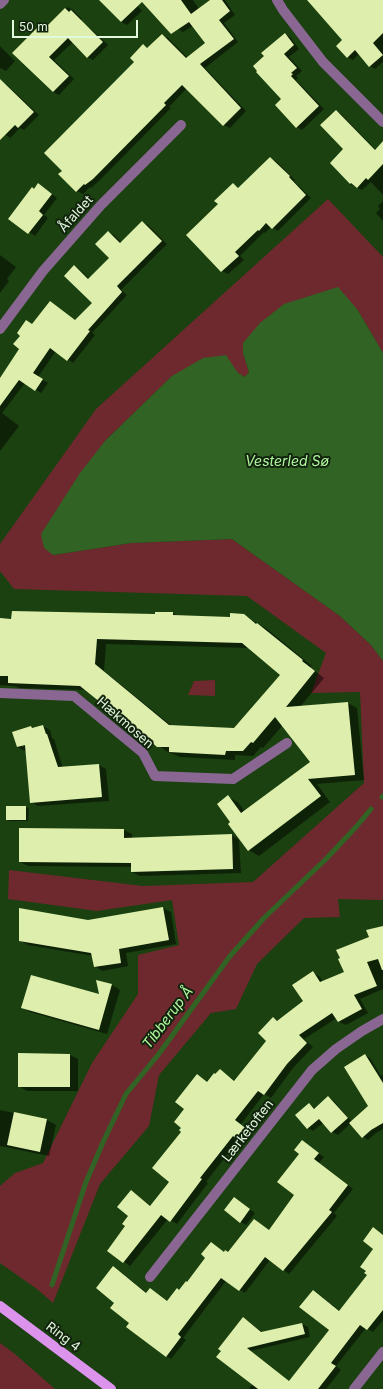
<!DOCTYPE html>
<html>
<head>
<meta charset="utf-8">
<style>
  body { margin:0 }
  #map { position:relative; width:383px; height:1389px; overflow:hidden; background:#1b4110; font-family:Inter,sans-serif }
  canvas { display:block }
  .scale { position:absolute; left:12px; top:20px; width:126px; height:18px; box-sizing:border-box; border:2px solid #e2f9dd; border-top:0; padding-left:5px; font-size:12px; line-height:14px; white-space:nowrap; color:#e2f9dd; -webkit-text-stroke:3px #12230e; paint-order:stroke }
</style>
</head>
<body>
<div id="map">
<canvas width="383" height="1389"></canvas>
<div class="scale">50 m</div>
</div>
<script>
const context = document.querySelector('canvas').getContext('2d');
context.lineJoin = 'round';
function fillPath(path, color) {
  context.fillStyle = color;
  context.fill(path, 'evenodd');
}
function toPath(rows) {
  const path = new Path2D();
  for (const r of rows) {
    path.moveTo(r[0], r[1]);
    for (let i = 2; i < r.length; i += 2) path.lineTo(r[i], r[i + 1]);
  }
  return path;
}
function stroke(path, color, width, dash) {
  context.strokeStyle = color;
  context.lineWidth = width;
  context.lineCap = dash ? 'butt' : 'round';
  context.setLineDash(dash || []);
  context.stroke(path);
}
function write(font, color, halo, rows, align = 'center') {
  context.font = font + ' Inter,sans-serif';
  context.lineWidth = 4;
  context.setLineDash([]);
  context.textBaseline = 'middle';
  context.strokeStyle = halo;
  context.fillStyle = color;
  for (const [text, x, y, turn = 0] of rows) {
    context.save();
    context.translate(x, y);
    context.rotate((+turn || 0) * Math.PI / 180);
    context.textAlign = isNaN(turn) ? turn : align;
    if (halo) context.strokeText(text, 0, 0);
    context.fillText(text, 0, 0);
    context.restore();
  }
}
const green = toPath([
  [328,199,383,257,383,353,357,309,243,353,249,372,245,377,238,373,172,376,105,441,53,555,131,543,232,539,340,616,371,645,383,661,383,900,338,899,340,917,304,918,257,964,236,1009,211,1013,159,1075,149,1126,100,1184,53,1303,37,1289,0,1263,0,1186,15,1173,43,1163,92,1063,138,994,138,955,179,945,172,900,97,911,8,899,9,870,143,886,253,882,364,783,360,692,311,693,326,653,247,596,14,589,0,571,0,544,96,409],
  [215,680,215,696,188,695,194,681],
  [0,1343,15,1354,55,1389,0,1389]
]);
const water = toPath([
  [338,287,357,309,383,353,383,661,371,645,340,616,232,539,131,543,53,555,44,548,41,534,80,473,105,441,172,376,203,358,226,355,238,373,245,377,249,372,243,353,243,343,260,323,284,304]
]);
const shadow = toPath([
  [126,0,130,0,134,2,142,11,127,25,121,22,111,10],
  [159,0,193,0,199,9,211,0,225,0,235,15,224,23,238,42,205,68,246,111,230,128,224,125,187,88,169,107,171,108,99,181,91,188,90,187,83,194,77,191,60,174,135,62,144,46,149,49,162,35,168,38,188,58,206,43,193,26,183,32,178,29],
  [308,0,383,0,383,62,375,69,370,66,359,54,353,60,347,57,344,40],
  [67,7,73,10,82,19,65,35,86,26,92,30,108,45,93,60,87,57,73,42,54,60,74,79,59,95,53,92,39,27,44,30],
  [285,34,290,37,299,49,289,57,302,71,296,76,298,78,296,80,324,109,302,130,297,127,283,99,258,72],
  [0,46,15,61,6,71,0,68],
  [2,82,7,85,39,115,24,130,20,128,10,138,0,130,0,83],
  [336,111,341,114,376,150,383,143,383,195,371,182,362,190,350,184,345,149],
  [270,158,276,161,295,180,294,181,311,198,278,231,271,227,265,233,264,232,240,256,244,260,228,274,222,271,219,204,233,184,240,189],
  [39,184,57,198,44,215,48,218,35,236,10,218],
  [383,201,383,221,376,213,380,209,378,206],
  [143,222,148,225,167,244,121,290,127,295,92,333,95,335,73,363,56,351,38,377,48,383,41,393,25,383,2,413,19,426,0,451,0,380,21,349,32,325,76,321,93,303,75,266,80,270,90,279,110,258,108,232,114,235,122,243],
  [0,255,16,267,7,279,9,281,0,293],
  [173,613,178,616,231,618,243,615,267,629,312,666,310,667,324,678,300,707,348,703,357,708,364,780,317,784,330,802,259,856,249,850,232,822,228,797,238,802,245,812,311,762,283,725,263,748,261,747,253,756,235,755,235,760,180,757,168,752,146,738,88,690,19,688,15,686,0,685,0,619,156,615],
  [106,644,249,648,282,675,234,729,172,726,104,671],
  [43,726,50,730,52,738,54,739,63,768,99,765,106,769,109,801,38,806,31,802,26,750,25,751,17,747,31,727,34,728],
  [30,744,22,747,22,745],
  [26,807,29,809,28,821,10,821,7,820],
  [20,829,124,830,132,834,132,839,232,835,239,840,241,873,140,876,132,872,132,867,28,866,20,862],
  [163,908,171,912,176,944,126,953,128,966,102,971,95,966,93,956,28,945,20,940,88,921],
  [383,927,383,989,360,999,368,1013,346,1025,339,1022,337,1018,304,1039,313,1047,293,1068,271,1098,264,1094,241,1124,252,1133,245,1143,239,1139,206,1182,208,1183,177,1224,168,1219,130,1266,108,1251,126,1226,130,1216,131,1191,151,1206,171,1182,182,1132,186,1109,197,1075,208,1083,220,1070,235,1081,267,1041,273,1018,279,1021,304,1002,313,973,319,976,323,982,345,973,370,937],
  [98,981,112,985,120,990,107,1034,30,1012,23,1008,100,995],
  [19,1054,70,1055,78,1059,78,1091,27,1091,19,1086],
  [365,1055,370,1058,381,1076,383,1075,383,1129,376,1133,368,1140,363,1137,350,1124,338,1135,332,1132,324,1122,313,1131,308,1128,309,1104,315,1108,328,1097,333,1100,352,1122,369,1106],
  [0,1110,47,1120,56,1125,49,1156,0,1146],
  [307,1145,324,1157,319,1163,353,1189,334,1213,337,1216,289,1274,270,1260,245,1293,226,1281,183,1338,186,1340,171,1359,166,1356,130,1323,116,1302,119,1271,147,1293,168,1302,188,1283,224,1253,228,1253,270,1231,296,1195],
  [234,1198,255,1213,246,1225,241,1222],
  [383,1235,383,1320,373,1332,366,1328,336,1366,341,1370,326,1389,250,1389,249,1388,253,1384,218,1356,249,1322,262,1332,302,1324,308,1327,310,1337,250,1351,290,1382,330,1329,318,1294,340,1311,368,1275]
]);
const stream = toPath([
  [382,797,383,796],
  [52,1285,86,1182,104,1140,126,1094,158,1055,230,956,264,918,326,859,356,827,371,809]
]);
const building = toPath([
  [99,0,181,0,191,14,210,0,222,0,230,11,219,20,234,39,200,64,241,108,223,126,182,85,164,103,166,105,93,179,85,185,84,184,76,192,58,174,62,171,44,153,134,62,130,58,143,44,147,48,162,34,186,58,205,43,189,22,171,34,142,2,121,22],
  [307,0,383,0,383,33,373,43,383,55,369,67,355,50,347,58,336,46,342,40],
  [65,8,69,12,71,10,103,42,87,58,68,38,49,57,69,76,53,92,12,53,39,26,43,30],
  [285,33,294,45,284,54,297,68,291,73,293,74,291,76,319,106,296,128,275,105,281,99,256,72,257,71,253,66,264,56,261,53],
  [0,79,34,112,18,128,15,125,0,140],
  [336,110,375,150,383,141,383,164,368,180,366,178,357,188,351,183,350,184,330,163,343,149,320,125],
  [270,157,290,176,289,177,306,195,272,229,266,223,259,231,258,230,235,252,239,256,221,272,186,235,218,204,214,201,233,183,238,188],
  [38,183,52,194,39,211,43,215,28,234,8,219,32,187,34,189],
  [142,221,162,241,117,286,122,292,88,330,90,331,67,361,50,348,33,373,43,379,35,391,19,380,0,406,0,378,19,349,13,344,20,336,17,333,26,320,32,324,50,301,75,320,92,303,64,276,74,265,88,279,109,258,95,244,108,231,120,243],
  [12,611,155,614,155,612,173,612,173,615,230,617,230,613,244,614,256,624,257,623,303,660,302,661,315,671,286,707,348,702,355,775,308,779,321,796,248,851,228,824,230,822,217,804,228,795,241,813,310,762,275,717,253,743,251,742,243,751,226,751,225,755,169,752,169,747,157,747,147,738,146,739,80,686,8,683,8,676,0,676,0,618,11,619],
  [97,639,242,643,280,675,234,728,169,725,95,664],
  [43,725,46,734,47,734,58,767,99,764,102,797,30,803,25,745,17,747,12,732,31,726,32,728],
  [6,806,26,806,26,820,6,820],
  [19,828,124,829,124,838,232,834,233,869,131,872,131,863,19,862],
  [163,907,169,940,119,949,121,963,94,967,91,953,19,941,19,908,88,920],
  [383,926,383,970,382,970,378,959,367,962,377,986,354,995,362,1009,338,1022,332,1013,299,1035,307,1043,287,1064,264,1095,258,1091,235,1120,247,1129,238,1140,233,1136,200,1178,202,1179,170,1222,161,1215,123,1263,107,1251,125,1226,122,1224,128,1216,117,1207,131,1190,150,1206,169,1182,152,1168,181,1132,179,1130,181,1128,174,1122,184,1109,175,1102,197,1074,207,1082,214,1073,215,1074,220,1069,234,1081,266,1041,258,1033,273,1017,277,1021,303,1001,292,985,313,971,320,982,344,972,338,959,340,958,336,950,369,937,366,930],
  [31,975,99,994,96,980,112,984,99,1030,21,1008],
  [18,1053,70,1054,70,1087,18,1087],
  [365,1054,383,1083,383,1123,371,1130,362,1138,349,1123,368,1106,344,1067],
  [328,1096,348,1118,331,1133,319,1119,307,1129,295,1115,309,1103,314,1109],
  [14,1112,47,1119,40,1152,7,1145],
  [302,1140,319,1153,314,1159,348,1185,329,1210,332,1212,283,1271,265,1257,239,1291,221,1278,178,1334,181,1337,166,1357,126,1327,129,1323,110,1308,114,1303,96,1288,113,1266,146,1293,150,1288,167,1301,177,1288,179,1290,186,1281,187,1282,205,1258,201,1254,211,1242,224,1252,225,1250,228,1252,254,1219,269,1230,294,1195,277,1182,299,1154,294,1150],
  [234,1197,250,1209,240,1223,224,1210],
  [373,1227,383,1235,383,1310,367,1330,360,1325,331,1363,336,1366,318,1389,258,1389,216,1357,221,1351,218,1349,243,1317,261,1332,302,1323,305,1334,247,1348,289,1381,329,1330,299,1307,313,1290,339,1311,367,1275,364,1273,366,1271,360,1267,373,1249,363,1241]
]);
const street = toPath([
  [277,0,283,10,323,62,383,122],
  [0,4,4,0],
  [0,329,43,271,101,205,181,125],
  [0,693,74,696,143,753,155,776,233,779,287,743],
  [150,1277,312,1070,336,1049,362,1031,383,1019],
  [354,1389,383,1352]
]);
const primary = toPath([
  [0,1306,111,1389]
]);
const streetNames = [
  ["Åfaldet",76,214,-48],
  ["Hækmosen",125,723,41],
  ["Lærketoften",248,1131,-52],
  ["Ring 4",63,1337,37]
];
const waterNames = [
  ["Vesterled Sø",287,462],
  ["Tibberup Å",168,1018,-53]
];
fillPath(green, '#6d292d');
fillPath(water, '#316324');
fillPath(shadow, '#0007');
stroke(stream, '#316324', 5);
fillPath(building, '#deeeac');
stroke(street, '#896792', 10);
stroke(primary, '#db93ec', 10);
write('13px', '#e2f9dd', '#12230e', streetNames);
write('italic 14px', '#b0f89e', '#12230e', waterNames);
</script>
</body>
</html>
